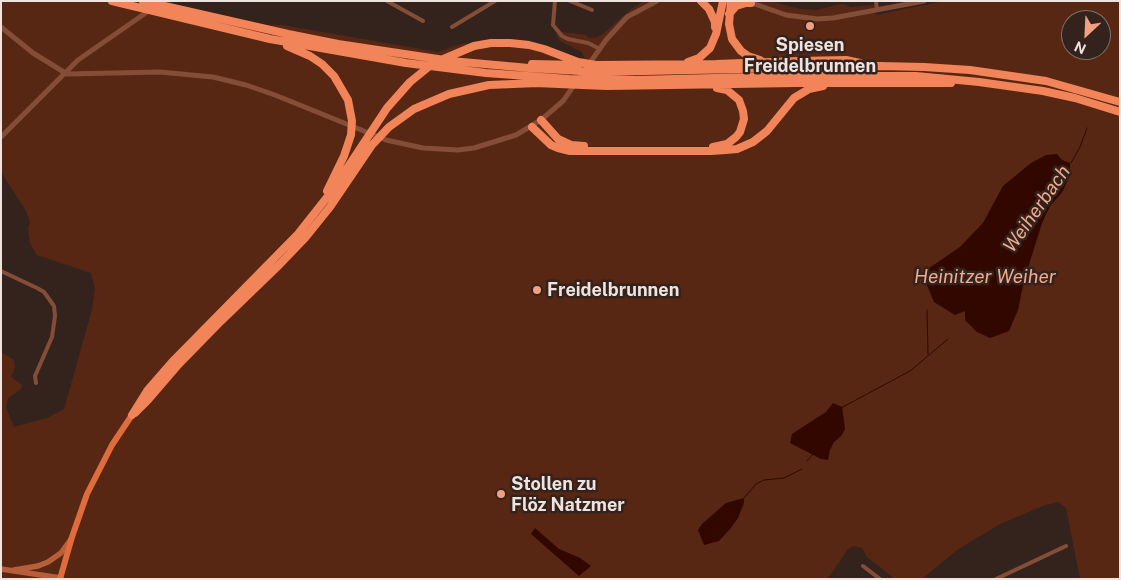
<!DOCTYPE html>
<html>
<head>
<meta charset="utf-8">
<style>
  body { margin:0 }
  #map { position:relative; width:1121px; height:580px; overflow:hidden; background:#34231d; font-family:"Public Sans",sans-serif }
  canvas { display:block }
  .frame { position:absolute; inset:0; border:2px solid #eee3df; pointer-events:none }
  .north { position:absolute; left:1061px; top:10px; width:50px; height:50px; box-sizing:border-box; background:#34231d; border:1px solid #7e706b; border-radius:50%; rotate:205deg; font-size:14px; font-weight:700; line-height:20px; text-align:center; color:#eee3df }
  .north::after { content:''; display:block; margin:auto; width:18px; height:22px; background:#f2a080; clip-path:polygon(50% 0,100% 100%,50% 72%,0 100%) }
</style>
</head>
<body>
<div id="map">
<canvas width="1121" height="580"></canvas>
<div class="frame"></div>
<div class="north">N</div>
</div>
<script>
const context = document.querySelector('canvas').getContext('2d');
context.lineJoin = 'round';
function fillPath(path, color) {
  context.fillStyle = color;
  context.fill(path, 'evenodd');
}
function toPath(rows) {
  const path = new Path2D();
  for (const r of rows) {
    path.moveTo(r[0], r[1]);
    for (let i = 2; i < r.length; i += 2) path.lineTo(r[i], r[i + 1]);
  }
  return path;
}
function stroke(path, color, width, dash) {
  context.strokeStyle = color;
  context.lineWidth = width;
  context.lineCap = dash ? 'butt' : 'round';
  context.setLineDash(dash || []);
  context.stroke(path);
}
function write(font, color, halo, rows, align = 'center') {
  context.font = font + ' "Public Sans",sans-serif';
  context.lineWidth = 5;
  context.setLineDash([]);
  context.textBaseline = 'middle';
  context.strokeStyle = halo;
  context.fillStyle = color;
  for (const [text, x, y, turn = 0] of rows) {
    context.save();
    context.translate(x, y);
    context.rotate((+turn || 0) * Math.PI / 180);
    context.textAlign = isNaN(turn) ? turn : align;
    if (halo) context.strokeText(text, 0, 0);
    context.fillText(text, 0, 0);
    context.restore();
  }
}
const green = toPath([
  [1,1,160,1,267,25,282,25,438,52,457,45,483,40,503,39,525,40,579,59,583,59,584,57,582,52,560,41,556,34,562,32,586,35,589,38,595,38,603,34,630,10,644,1,770,1,800,9,818,10,835,5,843,4,851,7,874,5,876,15,944,1,1120,1,1120,578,1080,579,1066,508,1058,502,1045,505,1000,524,957,550,922,579,895,579,867,557,862,548,854,546,848,549,831,574,826,579,1,579,1,352,14,360,15,367,11,377,22,385,21,389,8,398,6,408,14,427,47,418,64,409,92,310,95,288,91,273,37,255,30,243,28,228,30,222,26,211,1,172],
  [1071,20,1101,20,1101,50,1071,50],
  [1057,154,1062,160,1063,191,1050,206,1042,223,1024,280,1018,310,965,320,965,311,934,302,922,273,960,247,983,223,1003,186],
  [833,404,842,407,845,429,841,436,834,442,830,450,821,459,813,454,792,434,826,412],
  [534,529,559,549,580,558,591,566,531,534]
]);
const water = toPath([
  [1057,154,1062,160,1070,163,1070,175,1063,191,1050,206,1042,223,1024,280,1018,310,1009,331,990,338,977,332,965,320,965,311,955,315,934,302,922,273,960,247,983,223,1003,186,1031,163,1046,155],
  [833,403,842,407,845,429,841,436,834,442,830,450,828,460,821,459,790,443,792,434,826,412],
  [744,498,744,503,738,518,730,529,719,541,704,545,698,530,702,524,726,503],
  [535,528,559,549,580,558,591,566,579,576,531,534]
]);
const stream = toPath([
  [1071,163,1080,147,1087,128],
  [927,310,928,354],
  [841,408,910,371,948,339],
  [807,461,813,454],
  [743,499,756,484,764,480,784,478,802,469]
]);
const minor = toPath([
  [387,1,423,21],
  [555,1,553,25,562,36,568,39,588,43,600,49],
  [570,1,592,10],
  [876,1,877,10],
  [452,27,495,1],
  [1,271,37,288,44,292,54,306,55,316,52,337,35,376,36,383],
  [863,566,880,579],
  [996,579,1066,546]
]);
const tertiary = toPath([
  [749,2,786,15,817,19,833,18,924,1],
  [1,27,33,53,67,74,160,72,213,77,246,85,275,95,386,140,423,148,458,150,474,148,516,135,541,120,563,101,606,40,627,17,657,1],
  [1,137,78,60,150,10]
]);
const secondary = toPath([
  [1,569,61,578],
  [14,570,38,566,48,562,61,553,71,539]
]);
const primary = toPath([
  [60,579,72,537,87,494,112,445,132,415]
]);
const motorway = toPath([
  [112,1,270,39,406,63,486,73,569,79,636,80,794,76,916,76,979,82,1043,91,1075,98,1120,112],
  [143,1,288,34,338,44,451,61,529,68,597,72,880,66,924,67,970,70,1046,81,1120,102],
  [701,1,709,9,715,22,715,27],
  [731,1,729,24,732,39,741,51,748,56,760,60],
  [729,14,736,6,746,3,751,3],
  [287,46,310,56,322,64,334,76,348,100,352,121,351,135,344,156,327,191],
  [441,60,474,46,491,43,510,43,529,45,544,49,578,62,602,66],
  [688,62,699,58,710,48,716,34,723,1],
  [532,64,578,65],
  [597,65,716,64,799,61,846,60,860,63],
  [535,83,607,86,796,83,951,83],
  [541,120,558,139,571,145,584,146],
  [532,127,551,145,558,148,570,151,711,151,726,150,737,149,753,142,767,131,794,98,809,89,823,86],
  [713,147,727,144,736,137,740,132,744,119,743,111,739,100,727,90,717,88],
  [135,413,148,400,179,364,221,321,280,264,305,238,330,207,372,145,389,127,414,109,449,94,489,85,538,83],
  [132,415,147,391,174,360,298,234,332,191,387,108,410,82,431,65]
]);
const markers = [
  [810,26,5,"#f2a080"],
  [537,290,5,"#f2a080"],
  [501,494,5,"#f2a080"]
];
const poiNames = [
  ["Spiesen",810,45,"center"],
  ["Freidelbrunnen",810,66,"center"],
  ["Freidelbrunnen",547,290],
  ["Stollen zu",511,484],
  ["Flöz Natzmer",511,505]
];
const waterNames = [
  ["Weiherbach",1037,209,-55],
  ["Heinitzer Weiher",985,277]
];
fillPath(green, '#582713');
fillPath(water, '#320700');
stroke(stream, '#320700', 1);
stroke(minor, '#844d37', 4);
stroke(tertiary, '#844d37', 5);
stroke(secondary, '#b75f3b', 5.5);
stroke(primary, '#de6c3d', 6);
stroke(motorway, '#f28459', 8);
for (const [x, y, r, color] of markers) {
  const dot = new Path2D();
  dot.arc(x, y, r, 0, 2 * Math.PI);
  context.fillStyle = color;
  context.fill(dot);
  stroke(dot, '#34231d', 2);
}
write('bold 18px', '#eee3df', '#34231d', poiNames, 'left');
write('italic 19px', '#f1aa8f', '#34231d', waterNames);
</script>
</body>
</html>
